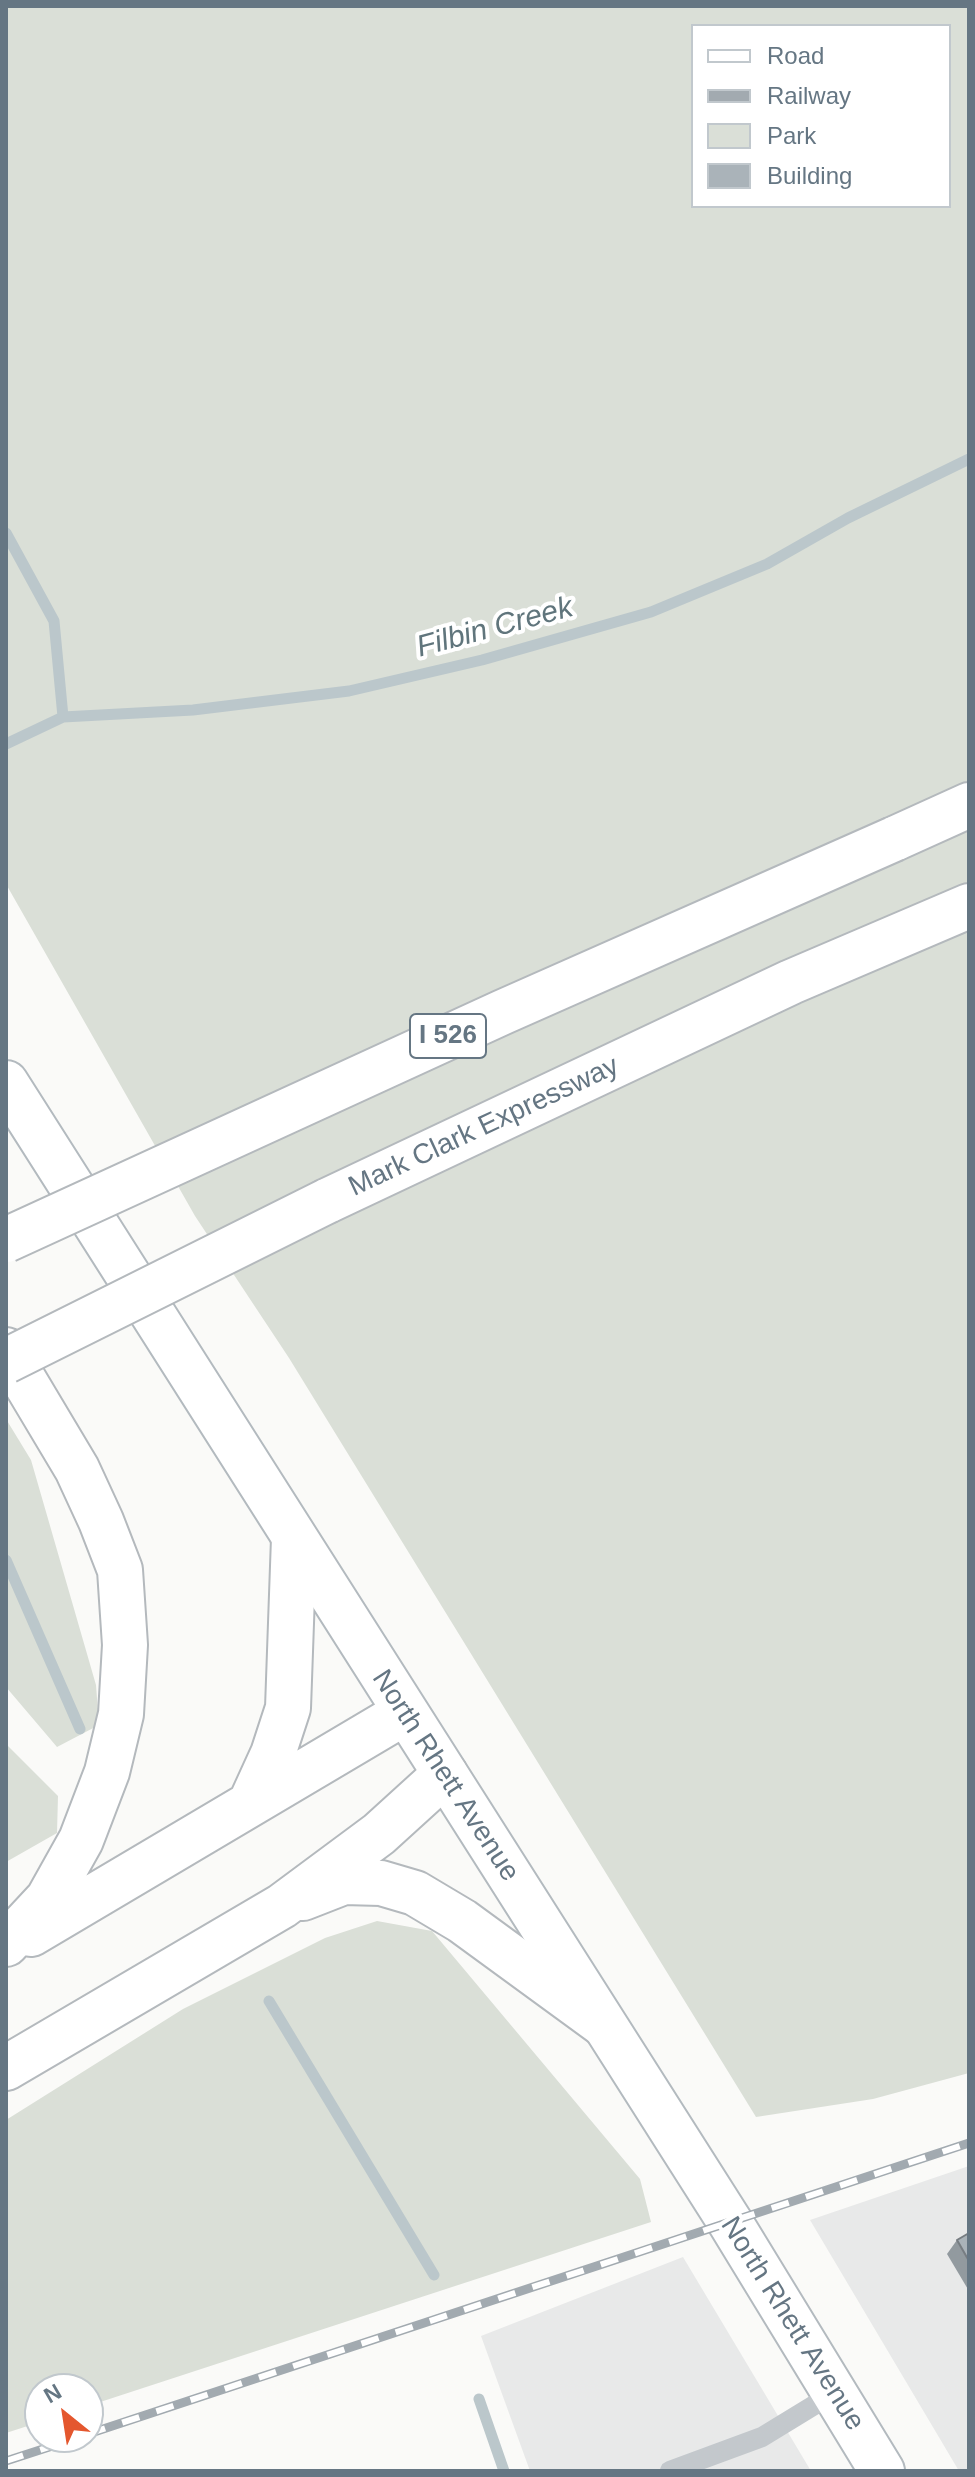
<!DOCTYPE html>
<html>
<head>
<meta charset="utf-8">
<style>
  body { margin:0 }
  #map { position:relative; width:975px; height:2477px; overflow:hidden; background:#fafaf8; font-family:Helvetica,sans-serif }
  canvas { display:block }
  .frame { position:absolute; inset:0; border:8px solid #657683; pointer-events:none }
  .legend { position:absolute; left:691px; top:24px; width:260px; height:184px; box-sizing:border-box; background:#fff; border:2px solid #c1c8cd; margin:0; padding:10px 14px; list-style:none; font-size:24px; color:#657683 }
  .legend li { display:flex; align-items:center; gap:16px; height:40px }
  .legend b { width:40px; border:2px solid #c1c8cd }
  .north { position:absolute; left:24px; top:2373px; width:80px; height:80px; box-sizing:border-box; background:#fff; border:2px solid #c1c8cd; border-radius:50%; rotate:330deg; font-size:22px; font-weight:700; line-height:32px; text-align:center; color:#657683 }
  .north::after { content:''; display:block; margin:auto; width:28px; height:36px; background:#e4572e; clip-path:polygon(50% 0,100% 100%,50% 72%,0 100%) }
</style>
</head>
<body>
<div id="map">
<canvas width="975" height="2477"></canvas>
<div class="frame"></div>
<ul class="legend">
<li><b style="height:10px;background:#fff"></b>Road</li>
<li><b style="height:10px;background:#a2aab0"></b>Railway</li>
<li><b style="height:22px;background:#dadfd7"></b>Park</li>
<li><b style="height:22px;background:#aab3b9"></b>Building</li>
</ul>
<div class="north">N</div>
</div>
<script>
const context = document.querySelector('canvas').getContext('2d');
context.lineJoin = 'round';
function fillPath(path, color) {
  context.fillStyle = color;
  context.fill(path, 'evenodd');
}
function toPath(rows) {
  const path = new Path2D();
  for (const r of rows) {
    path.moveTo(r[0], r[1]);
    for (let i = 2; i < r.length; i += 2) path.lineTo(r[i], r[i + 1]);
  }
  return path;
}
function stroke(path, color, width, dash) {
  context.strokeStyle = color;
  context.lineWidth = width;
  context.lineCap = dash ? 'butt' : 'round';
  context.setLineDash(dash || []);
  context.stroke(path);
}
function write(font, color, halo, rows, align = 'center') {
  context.font = font + ' Helvetica,sans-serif';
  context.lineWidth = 8;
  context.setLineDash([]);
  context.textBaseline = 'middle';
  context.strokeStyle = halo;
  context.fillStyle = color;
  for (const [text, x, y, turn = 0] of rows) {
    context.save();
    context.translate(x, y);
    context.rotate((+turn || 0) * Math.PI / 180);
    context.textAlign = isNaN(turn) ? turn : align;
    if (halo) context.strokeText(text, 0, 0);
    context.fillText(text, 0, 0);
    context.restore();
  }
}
const built = toPath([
  [969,2166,969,2471,959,2471,810,2220],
  [683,2257,811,2471,530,2471,481,2336]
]);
const green = toPath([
  [6,6,969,6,969,2073,873,2099,756,2117,289,1358,195,1216,6,884],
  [693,26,949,26,949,206,693,206],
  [6,1419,31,1460,96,1685,99,1725,57,1747,6,1687],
  [6,1744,58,1796,57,1833,6,1862],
  [377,1921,432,1931,640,2179,651,2222,88,2406,88,2389,40,2389,40,2422,6,2433,6,2120,183,2009,325,1938]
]);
const stream = toPath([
  [6,533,54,621,63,717],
  [6,744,63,717,193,710,349,691,482,660,651,612,767,564,848,518,969,459],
  [6,1560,80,1729],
  [269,2001,434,2275],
  [479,2399,504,2471]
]);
const service = toPath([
  [670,2471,762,2437,834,2393]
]);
const secondary = toPath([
  [6,1083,730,2222,882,2471]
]);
const motorway = toPath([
  [894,839,969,805],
  [327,1201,791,982,969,906],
  [6,1350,77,1469,101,1521,120,1570,125,1645,121,1714,107,1772,81,1840,48,1899,6,1944],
  [252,1800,273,1754,288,1708,294,1538],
  [303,1898,344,1882,381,1883,415,1893,462,1921,603,2024],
  [31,1934,404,1713],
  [6,2068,282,1906,379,1834,445,1774]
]);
const rail = toPath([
  [88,2434,969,2143],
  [6,2461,80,2437]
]);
const motorwayBridge = toPath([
  [6,1240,503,1012,894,839],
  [6,1361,327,1201]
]);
const wall = toPath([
  [969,2233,969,2291,947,2254,957,2240]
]);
const building = toPath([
  [969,2233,969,2261,957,2240,969,2233]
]);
const shields = [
  [448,1036,76]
];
const shieldNames = [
  ["I 526",448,1036]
];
const streetNames = [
  ["Mark Clark Expressway",484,1127,-25],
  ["North Rhett Avenue",445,1776,57],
  ["North Rhett Avenue",792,2324,58]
];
const waterNames = [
  ["Filbin Creek",495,628,-15]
];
fillPath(built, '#e8e9e9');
fillPath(green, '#dadfd7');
stroke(stream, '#bbc7cb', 11);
stroke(secondary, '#b3babf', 48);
stroke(motorway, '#b4b9bd', 48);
stroke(service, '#c3c8cc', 20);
stroke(secondary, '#fff', 44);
stroke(motorway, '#fff', 44);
stroke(rail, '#a2aab0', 9);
stroke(rail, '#fff', 6, [18]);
stroke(motorwayBridge, '#b4b9bd', 48, []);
stroke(motorwayBridge, '#fff', 44);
fillPath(wall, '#929a9f');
fillPath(building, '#aab3b9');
stroke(building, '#777d82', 2);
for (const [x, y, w] of shields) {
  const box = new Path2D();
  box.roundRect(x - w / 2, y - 22, w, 44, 6);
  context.fillStyle = '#fff';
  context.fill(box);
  stroke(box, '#657683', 2);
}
write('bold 26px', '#657683', null, shieldNames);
write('28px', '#657683', '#fff', streetNames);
write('italic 30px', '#60757c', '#fff', waterNames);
</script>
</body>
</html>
